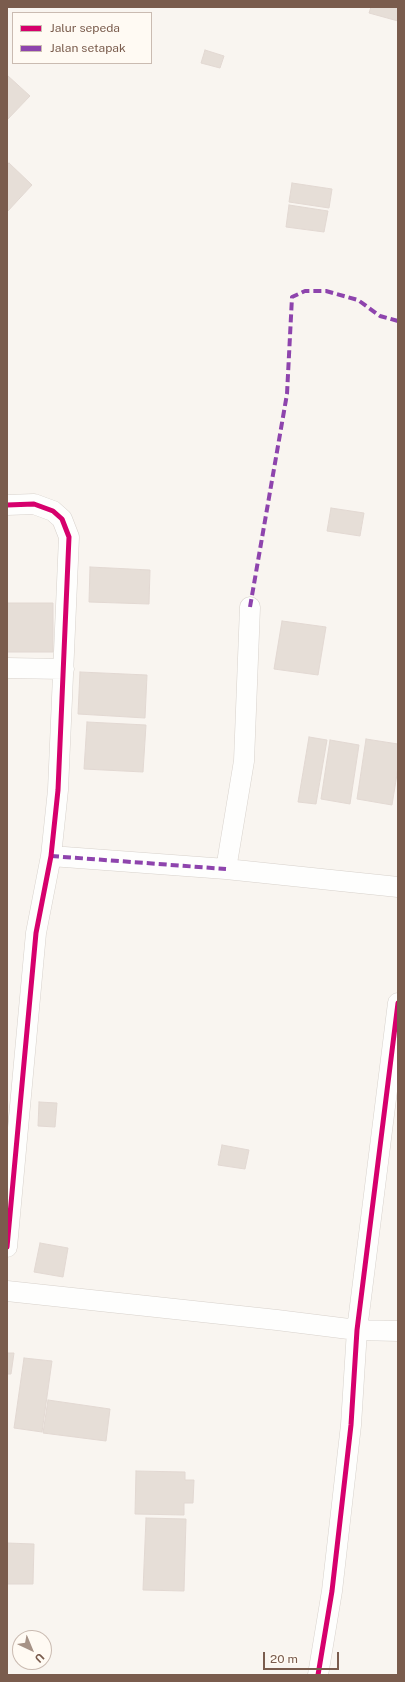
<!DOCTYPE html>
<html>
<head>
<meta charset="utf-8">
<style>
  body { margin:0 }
  #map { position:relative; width:405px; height:1682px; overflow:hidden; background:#f9f5f0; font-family:"Public Sans",sans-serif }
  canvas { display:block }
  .frame { position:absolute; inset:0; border:8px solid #7a5c4d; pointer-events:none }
  .legend { position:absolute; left:12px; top:12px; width:140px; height:52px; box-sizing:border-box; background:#fffaf3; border:1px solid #cabbb1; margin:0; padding:5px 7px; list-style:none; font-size:12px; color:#7a5c4d }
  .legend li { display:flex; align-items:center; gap:8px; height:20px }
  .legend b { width:20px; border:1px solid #cabbb1 }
  .north { position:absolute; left:12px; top:1630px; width:40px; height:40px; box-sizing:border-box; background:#fffaf3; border:1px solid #cabbb1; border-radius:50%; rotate:136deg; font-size:11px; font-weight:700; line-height:16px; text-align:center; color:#7a5c4d }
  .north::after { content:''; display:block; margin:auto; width:14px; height:18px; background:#a69286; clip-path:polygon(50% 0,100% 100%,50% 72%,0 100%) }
  .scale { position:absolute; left:263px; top:1652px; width:76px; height:18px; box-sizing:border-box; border:2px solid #7a5c4d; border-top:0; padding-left:5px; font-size:12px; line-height:14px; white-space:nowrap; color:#7a5c4d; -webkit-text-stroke:3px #fffaf3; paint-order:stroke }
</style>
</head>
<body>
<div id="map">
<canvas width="405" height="1682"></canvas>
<div class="frame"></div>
<ul class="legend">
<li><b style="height:5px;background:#d6006c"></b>Jalur sepeda</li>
<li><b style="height:5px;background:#8e44ad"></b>Jalan setapak</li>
</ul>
<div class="north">U</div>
<div class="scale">20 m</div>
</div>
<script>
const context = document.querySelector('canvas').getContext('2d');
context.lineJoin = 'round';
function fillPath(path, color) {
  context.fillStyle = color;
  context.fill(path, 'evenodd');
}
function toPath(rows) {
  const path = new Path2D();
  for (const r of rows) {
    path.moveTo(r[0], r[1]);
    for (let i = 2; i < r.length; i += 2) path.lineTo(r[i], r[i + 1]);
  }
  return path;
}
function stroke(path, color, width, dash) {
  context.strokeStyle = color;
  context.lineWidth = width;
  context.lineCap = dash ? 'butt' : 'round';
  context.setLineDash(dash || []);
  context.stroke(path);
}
const building = toPath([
  [371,7,398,7,398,21,369,13,371,7],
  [205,50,224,56,220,68,201,63,205,50],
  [7,75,30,96,7,120,7,75],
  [9,163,32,185,7,212,7,165,9,163],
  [292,183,332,189,329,208,289,202,292,183],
  [289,205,328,211,324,232,286,227,289,205],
  [331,508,364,513,360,536,327,531,331,508],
  [90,567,150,570,149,604,89,602,90,567],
  [7,603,53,603,53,652,7,652,7,603],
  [282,621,326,627,318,675,274,669,282,621],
  [80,672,147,675,145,718,78,714,80,672],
  [87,722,146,725,143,772,84,769,87,722],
  [309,737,327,740,316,804,298,802,309,737],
  [366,739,398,744,398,768,392,805,357,799,366,739],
  [330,740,359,745,350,804,321,799,330,740],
  [39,1102,57,1103,55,1127,38,1126,39,1102],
  [222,1145,249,1150,245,1169,218,1165,222,1145],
  [40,1243,68,1248,63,1277,34,1272,40,1243],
  [7,1353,14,1353,11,1374,7,1374,7,1353],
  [24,1358,52,1361,42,1432,14,1428,24,1358],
  [48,1400,110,1409,106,1441,43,1433,48,1400],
  [136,1471,185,1472,185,1480,194,1480,193,1503,184,1503,184,1515,135,1514,136,1471],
  [146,1518,186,1519,184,1591,143,1590,146,1518],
  [7,1543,34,1544,33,1584,7,1584,7,1543]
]);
const street = toPath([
  [7,505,34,504,53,511,62,519,69,537,58,790,51,856,36,933,7,1247],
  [7,668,64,669],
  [51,856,226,869,398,887],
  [226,869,244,761,250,607],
  [7,1291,277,1320,357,1330,398,1331],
  [318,1675,332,1591,351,1425,357,1330,398,1003]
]);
const quiet = toPath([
  [250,607,287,394,292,297,305,291,326,291,358,300,380,316,398,321],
  [51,856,226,869]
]);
const cycleway = toPath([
  [7,505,34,504,53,511,62,519,69,537,58,790,51,856,36,933,7,1247],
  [318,1675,332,1591,351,1425,357,1330,398,1003]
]);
fillPath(building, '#e6ded7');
stroke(building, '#e2d8d2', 1);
stroke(street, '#d7d1cb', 21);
stroke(street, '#fefefd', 20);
stroke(quiet, '#8e44ad', 4, [8, 4]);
stroke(cycleway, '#d6006c', 5);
</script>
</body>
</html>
